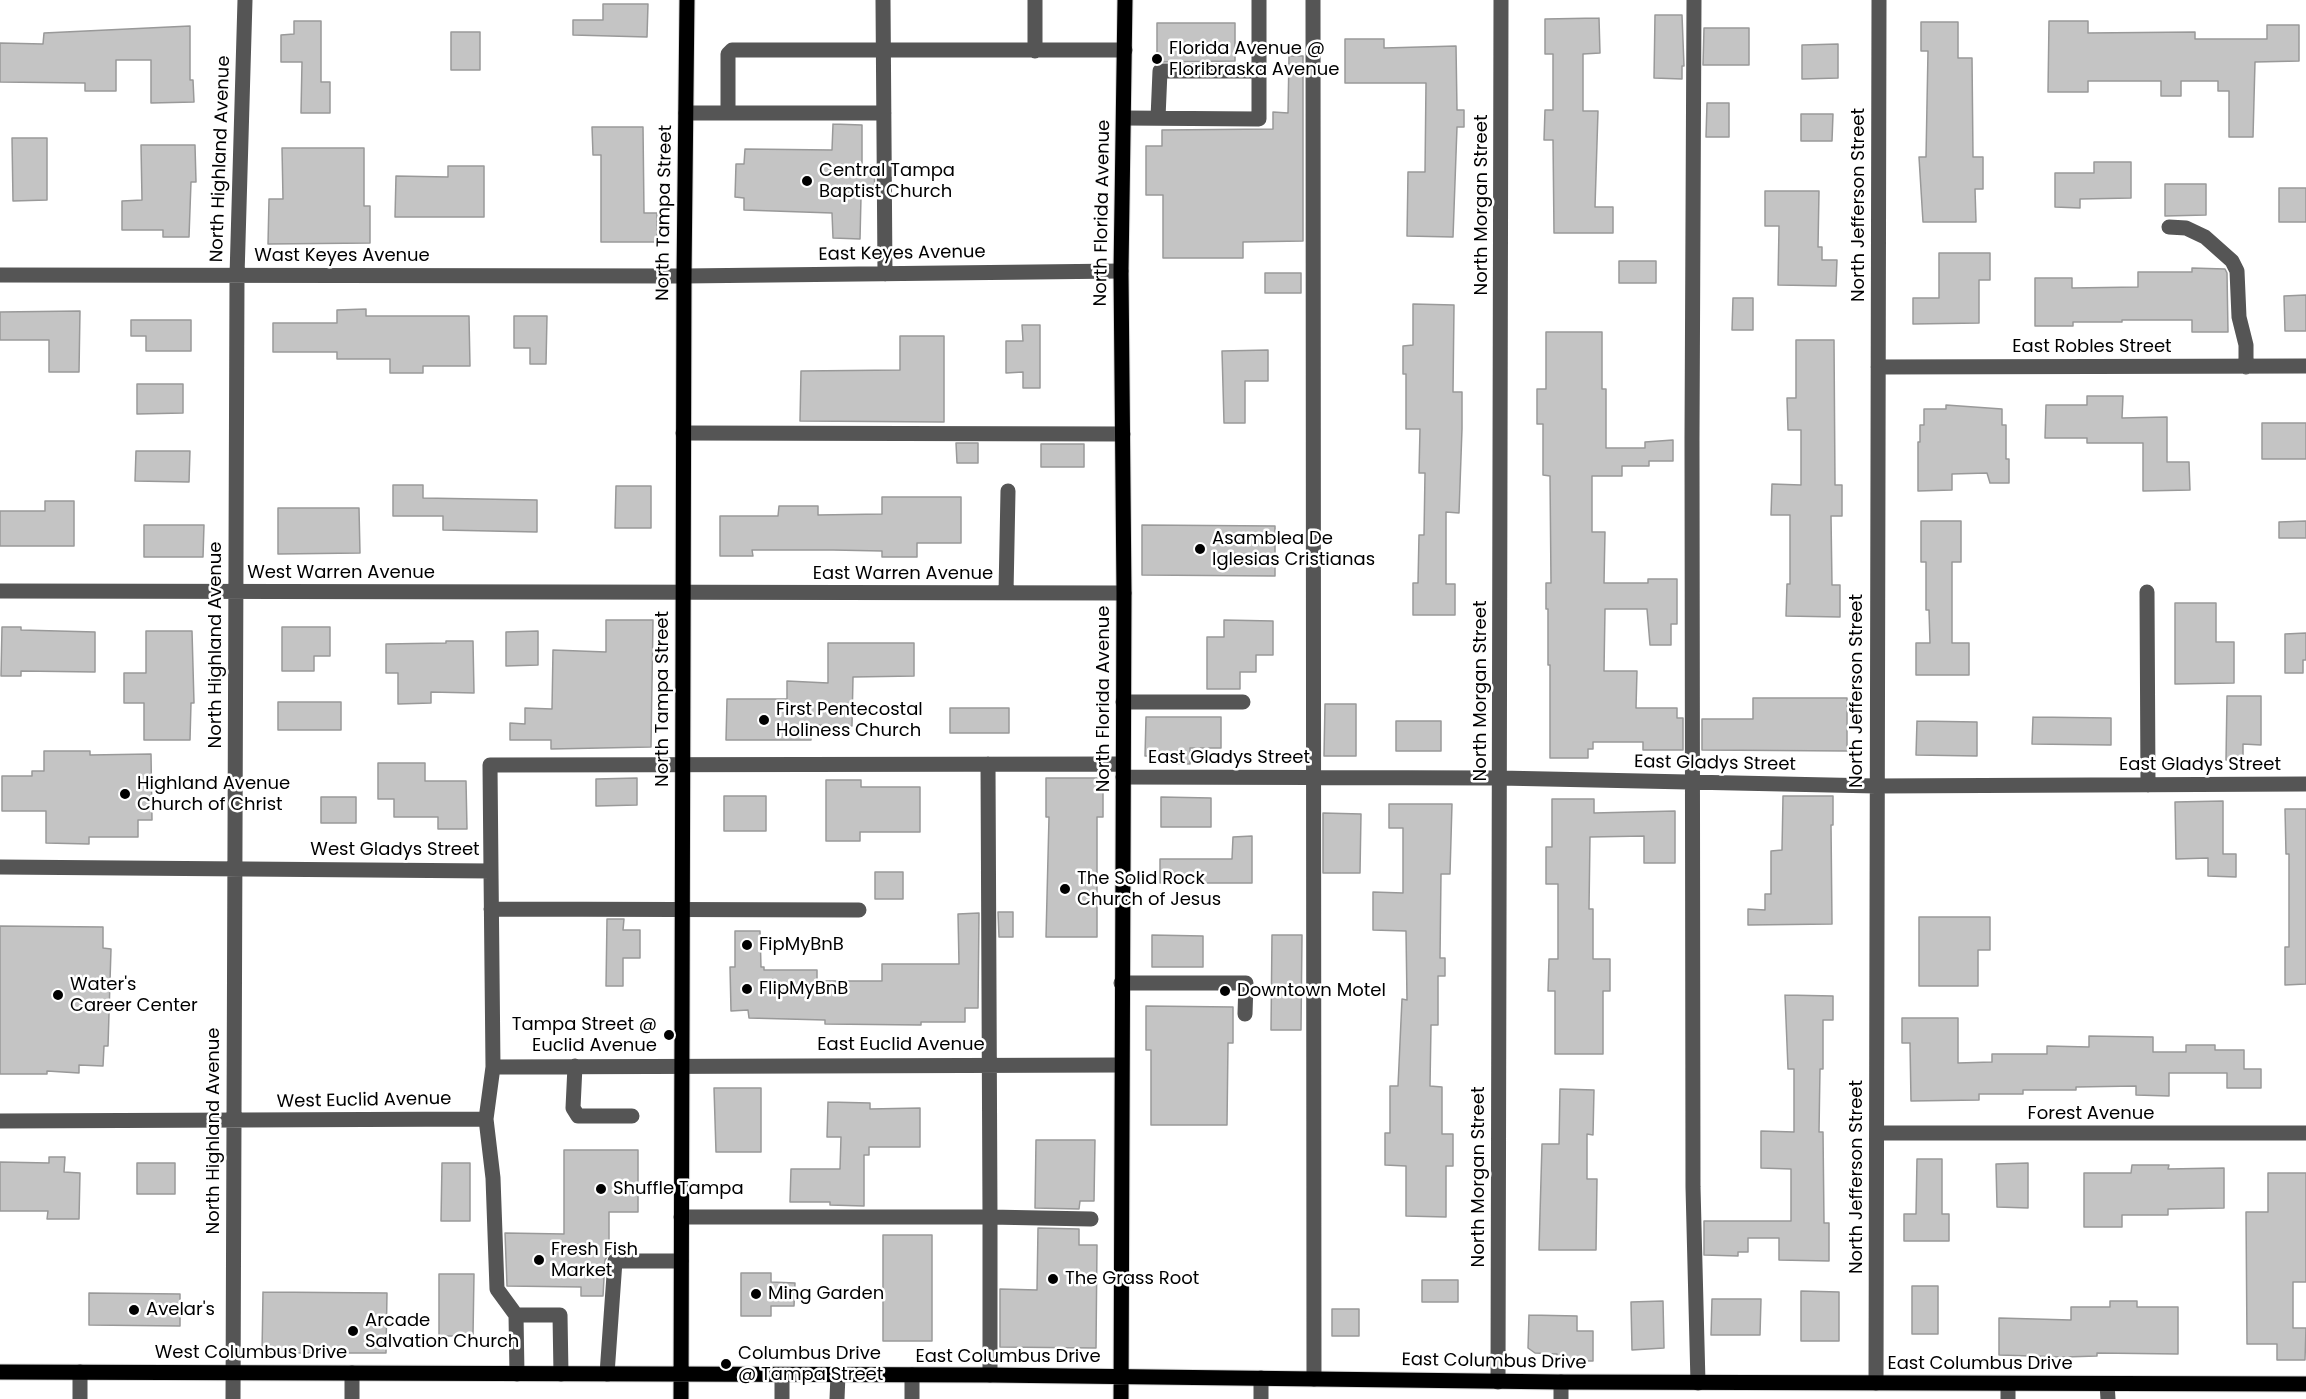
<!DOCTYPE html>
<html>
<head>
<meta charset="utf-8">
<style>
  body { margin:0 }
  canvas { display:block; background:#fff }
</style>
</head>
<body>
<canvas width="2306" height="1399"></canvas>
<script>
const context = document.querySelector('canvas').getContext('2d');
context.lineJoin = 'round';
function fillPath(path, color) {
  context.fillStyle = color;
  context.fill(path, 'evenodd');
}
function toPath(rows) {
  const path = new Path2D();
  for (const r of rows) {
    path.moveTo(r[0], r[1]);
    for (let i = 2; i < r.length; i += 2) path.lineTo(r[i], r[i + 1]);
  }
  return path;
}
function stroke(path, color, width, dash) {
  context.strokeStyle = color;
  context.lineWidth = width;
  context.lineCap = dash ? 'butt' : 'round';
  context.setLineDash(dash || []);
  context.stroke(path);
}
function write(font, color, halo, rows, align = 'center') {
  context.font = font + ' Poppins,sans-serif';
  context.lineWidth = 5;
  context.setLineDash([]);
  context.textBaseline = 'middle';
  context.strokeStyle = halo;
  context.fillStyle = color;
  for (const [text, x, y, turn = 0] of rows) {
    context.save();
    context.translate(x, y);
    context.rotate((+turn || 0) * Math.PI / 180);
    context.textAlign = isNaN(turn) ? turn : align;
    if (halo) context.strokeText(text, 0, 0);
    context.fillText(text, 0, 0);
    context.restore();
  }
}
const building = toPath([
  [603,4,648,4,647,37,573,35,573,20,603,20,603,4],
  [1655,15,1682,15,1684,66,1682,66,1682,79,1654,78,1655,15],
  [1599,18,1600,53,1583,54,1583,111,1598,111,1595,207,1613,207,1613,233,1554,233,1553,140,1544,140,1545,110,1553,110,1553,54,1545,54,1545,19,1599,18],
  [294,21,321,21,321,82,330,82,330,113,301,113,302,62,281,62,281,35,294,34,294,21],
  [2049,21,2088,21,2088,33,2195,32,2195,39,2267,39,2267,25,2299,25,2299,61,2255,62,2253,137,2229,137,2229,91,2218,91,2218,81,2181,81,2181,96,2161,96,2161,81,2088,81,2088,92,2048,92,2049,21],
  [1921,22,1958,22,1958,58,1972,58,1973,157,1983,157,1983,189,1975,189,1976,222,1923,222,1919,157,1926,157,1928,51,1921,51,1921,22],
  [1157,23,1235,23,1235,61,1157,62,1157,23],
  [190,26,190,80,193,80,194,102,151,103,151,60,116,60,116,91,85,91,85,83,0,82,0,43,43,44,44,33,190,26],
  [1704,28,1749,28,1749,65,1703,65,1704,28],
  [451,32,480,32,480,70,451,70,451,32],
  [1345,39,1384,39,1384,48,1456,46,1457,110,1464,110,1464,127,1457,127,1453,237,1407,236,1408,172,1425,172,1426,83,1345,83,1345,39],
  [1838,44,1838,78,1802,79,1802,45,1838,44],
  [1289,56,1303,56,1303,241,1243,242,1243,258,1163,258,1163,195,1146,195,1146,146,1162,146,1162,130,1273,129,1273,112,1288,113,1289,56],
  [1707,103,1729,103,1729,137,1706,137,1707,103],
  [1801,114,1833,114,1832,141,1801,141,1801,114],
  [833,124,862,125,862,165,874,165,875,197,861,197,860,239,833,238,832,213,744,210,744,198,735,197,736,164,744,164,745,149,832,150,833,124],
  [592,127,643,127,644,213,657,213,657,242,601,242,601,155,593,155,592,127],
  [12,138,47,138,47,200,13,201,12,138],
  [141,145,195,145,196,182,191,182,189,237,163,237,163,230,122,230,122,201,142,200,141,145],
  [282,148,364,148,364,206,370,206,370,243,268,244,269,199,283,199,282,148],
  [2094,162,2131,162,2131,198,2080,199,2080,208,2055,207,2055,173,2094,173,2094,162],
  [448,166,484,166,484,217,395,217,396,176,448,177,448,166],
  [2165,184,2206,184,2206,215,2165,216,2165,184],
  [2279,188,2306,188,2306,222,2279,222,2279,188],
  [1765,191,1819,191,1818,247,1822,247,1822,260,1837,260,1836,286,1778,285,1779,226,1765,226,1765,191],
  [1939,253,1990,253,1990,280,1979,280,1979,323,1913,324,1913,298,1939,298,1939,253],
  [1619,261,1656,261,1656,283,1619,283,1619,261],
  [2192,268,2225,269,2227,273,2228,332,2192,332,2192,320,2122,320,2122,322,2073,322,2073,326,2035,326,2035,278,2072,278,2072,288,2138,287,2138,272,2192,272,2192,268],
  [1265,273,1301,273,1301,293,1265,293,1265,273],
  [2306,295,2306,331,2285,331,2284,296,2306,295],
  [1733,298,1753,298,1753,330,1732,330,1733,298],
  [1413,304,1454,305,1453,392,1462,392,1462,429,1459,513,1446,512,1446,584,1455,584,1455,615,1413,615,1413,583,1418,583,1419,535,1424,535,1425,473,1419,473,1420,429,1406,429,1406,374,1403,374,1403,346,1413,345,1413,304],
  [366,309,366,316,469,316,470,366,423,366,423,373,390,373,390,359,337,359,337,352,273,352,273,323,337,323,337,310,366,309],
  [80,311,79,372,49,372,49,340,0,340,0,312,80,311],
  [514,316,547,316,546,364,530,364,530,348,514,348,514,316],
  [131,320,191,320,191,351,146,351,146,336,131,336,131,320],
  [1022,325,1040,325,1040,388,1023,388,1023,372,1006,373,1006,341,1023,341,1022,325],
  [1546,332,1602,332,1602,389,1606,389,1606,448,1645,448,1645,442,1673,440,1673,461,1649,461,1649,466,1622,466,1622,476,1592,476,1592,532,1605,532,1604,583,1648,583,1648,579,1677,579,1677,624,1671,624,1671,645,1650,645,1647,609,1605,609,1604,671,1637,671,1636,708,1677,708,1677,718,1683,718,1683,750,1643,750,1643,742,1593,742,1593,749,1588,749,1588,758,1550,758,1550,665,1548,665,1548,609,1546,609,1546,583,1551,583,1550,476,1543,475,1543,424,1537,424,1537,389,1546,389,1546,332],
  [900,336,944,336,944,422,800,421,801,371,900,370,900,336],
  [1796,340,1834,340,1835,485,1842,485,1842,516,1831,516,1832,585,1840,585,1840,617,1786,616,1787,584,1790,584,1790,515,1771,515,1772,484,1801,485,1801,430,1788,430,1787,398,1796,398,1796,340],
  [1268,350,1268,381,1245,381,1245,423,1224,423,1222,351,1268,350],
  [137,384,183,384,183,413,137,414,137,384],
  [2087,396,2123,396,2122,418,2167,417,2167,462,2189,462,2190,490,2143,491,2143,443,2087,443,2087,438,2045,438,2046,405,2087,405,2087,396],
  [1946,405,2002,409,2002,425,2006,425,2006,459,2009,459,2009,483,1990,483,1987,473,1952,474,1952,490,1918,491,1918,442,1920,442,1920,425,1924,425,1924,409,1946,409,1946,405],
  [2262,423,2306,423,2306,459,2262,459,2262,423],
  [956,443,978,443,978,463,957,463,956,443],
  [1041,444,1084,444,1084,467,1041,467,1041,444],
  [136,451,190,451,189,482,135,481,136,451],
  [393,485,423,485,423,498,537,500,537,532,443,530,443,516,393,516,393,485],
  [616,486,651,486,651,528,615,528,616,486],
  [882,497,961,497,961,543,917,543,917,557,882,557,882,551,833,550,752,550,753,556,720,556,720,516,778,516,779,506,818,506,818,515,882,514,882,497],
  [45,501,74,501,74,546,0,546,0,511,45,511,45,501],
  [278,508,359,508,360,553,278,554,278,508],
  [1921,521,1961,521,1961,562,1952,562,1952,643,1969,643,1969,675,1916,675,1916,643,1930,643,1929,610,1926,610,1926,562,1921,562,1921,521],
  [2306,521,2306,538,2279,538,2279,522,2306,521],
  [144,525,204,525,203,557,144,557,144,525],
  [1142,525,1275,526,1275,576,1142,575,1142,525],
  [2175,603,2216,603,2216,642,2234,642,2234,683,2175,684,2175,603],
  [606,620,653,620,651,747,551,749,551,740,510,740,510,723,525,724,525,708,552,709,553,650,606,652,606,620],
  [1224,620,1273,621,1273,655,1256,655,1256,672,1240,672,1240,689,1207,689,1207,637,1224,637,1224,620],
  [2,627,21,627,21,630,95,632,95,672,21,671,21,676,1,676,2,627],
  [282,627,330,627,330,656,314,656,314,671,282,671,282,627],
  [146,631,192,631,194,703,191,703,190,740,144,740,144,703,124,703,124,673,146,673,146,631],
  [538,631,538,665,506,666,506,632,538,631],
  [2306,633,2306,660,2303,660,2303,673,2285,673,2285,634,2306,633],
  [446,641,473,641,474,693,431,692,431,703,398,704,398,673,386,673,386,644,446,643,446,641],
  [828,643,914,643,914,676,853,677,852,726,811,725,811,740,726,740,727,699,787,699,787,681,828,683,828,643],
  [2227,696,2261,696,2261,745,2243,744,2243,760,2226,760,2227,696],
  [1753,698,1847,698,1847,751,1702,750,1702,719,1753,719,1753,698],
  [278,702,341,702,341,730,278,730,278,702],
  [1325,704,1356,704,1356,756,1324,756,1325,704],
  [950,708,1009,708,1009,733,950,733,950,708],
  [1146,717,1221,717,1221,748,1190,748,1190,764,1165,763,1165,756,1145,756,1146,717],
  [2033,717,2111,718,2111,745,2032,744,2033,717],
  [1396,721,1441,721,1441,751,1396,751,1396,721],
  [1917,721,1977,722,1977,756,1916,755,1917,721],
  [44,751,90,751,90,755,151,754,152,820,138,820,138,837,89,837,89,844,46,843,46,811,2,811,2,776,32,776,32,771,44,771,44,751],
  [378,763,425,763,425,781,466,781,467,829,438,829,438,817,394,817,394,799,378,799,378,763],
  [637,778,637,805,596,806,596,779,637,778],
  [1046,778,1103,778,1103,817,1097,817,1097,937,1046,937,1049,817,1046,817,1046,778],
  [826,780,861,780,861,787,920,787,920,832,860,832,860,841,826,841,826,780],
  [724,796,766,796,766,831,724,831,724,796],
  [1783,796,1833,796,1833,825,1831,825,1832,924,1748,925,1748,909,1765,910,1765,894,1771,894,1771,851,1782,850,1783,796],
  [321,797,356,797,356,823,321,823,321,797],
  [1161,797,1211,798,1211,827,1161,827,1161,797],
  [1552,799,1594,799,1594,813,1675,811,1675,863,1644,863,1644,836,1590,837,1589,909,1593,909,1593,959,1610,959,1610,991,1603,991,1603,1054,1555,1054,1555,991,1548,991,1549,959,1558,959,1558,884,1546,884,1546,847,1552,847,1552,799],
  [2223,801,2223,854,2236,854,2236,877,2208,876,2208,858,2176,859,2175,802,2223,801],
  [1389,804,1452,804,1450,874,1441,874,1440,958,1445,958,1445,976,1438,976,1438,1025,1431,1025,1430,1086,1442,1087,1442,1134,1453,1134,1453,1166,1446,1166,1446,1217,1406,1216,1406,1166,1385,1165,1385,1133,1390,1133,1390,1086,1398,1086,1402,999,1407,1000,1406,931,1373,930,1373,892,1403,893,1403,828,1389,828,1389,804],
  [2285,809,2306,809,2306,984,2285,985,2285,947,2289,947,2289,854,2286,854,2285,809],
  [1323,813,1361,814,1360,873,1323,873,1323,813],
  [1252,836,1252,883,1160,883,1160,859,1232,859,1233,837,1252,836],
  [875,872,903,872,903,899,875,899,875,872],
  [998,912,1013,912,1013,937,999,937,998,912],
  [979,913,978,1008,965,1008,965,1022,921,1022,921,1025,825,1024,825,1020,749,1018,748,1010,731,1011,730,967,735,967,735,931,760,931,761,967,764,967,764,970,817,970,817,981,882,981,882,964,959,964,958,914,979,913],
  [1919,917,1990,917,1990,950,1978,950,1978,986,1919,986,1919,917],
  [607,919,624,919,623,930,640,930,640,958,623,958,623,986,606,986,607,919],
  [0,926,103,927,103,948,111,949,108,1046,104,1046,103,1066,79,1065,79,1073,47,1071,47,1074,0,1074,0,926],
  [1152,935,1203,936,1203,967,1152,967,1152,935],
  [1272,935,1302,935,1301,1030,1271,1030,1272,935],
  [1785,995,1833,996,1833,1020,1823,1020,1823,1069,1820,1069,1819,1132,1823,1132,1824,1223,1829,1223,1829,1261,1779,1260,1779,1238,1748,1238,1748,1252,1738,1252,1738,1256,1704,1255,1704,1221,1791,1221,1791,1169,1761,1168,1761,1131,1794,1132,1794,1069,1788,1069,1785,995],
  [1146,1006,1233,1007,1233,1043,1228,1043,1227,1125,1151,1125,1151,1050,1146,1050,1146,1006],
  [1902,1018,1958,1018,1958,1063,1992,1062,1992,1054,2047,1054,2047,1046,2089,1047,2089,1036,2153,1037,2153,1052,2186,1052,2186,1045,2215,1045,2215,1050,2244,1050,2244,1069,2261,1069,2261,1088,2227,1088,2227,1073,2169,1073,2169,1096,2136,1095,2136,1086,2076,1087,2076,1090,2023,1090,2023,1094,1979,1094,1979,1100,1911,1101,1910,1043,1902,1043,1902,1018],
  [714,1088,761,1088,761,1152,716,1152,714,1088],
  [1560,1089,1594,1090,1593,1135,1587,1134,1587,1179,1597,1179,1596,1250,1539,1250,1542,1144,1559,1144,1560,1089],
  [828,1102,870,1103,870,1109,920,1108,920,1147,869,1147,869,1155,864,1155,864,1206,830,1205,830,1202,790,1202,791,1169,840,1169,841,1137,827,1137,828,1102],
  [1036,1140,1095,1140,1094,1201,1080,1201,1079,1209,1035,1208,1036,1140],
  [564,1150,638,1150,638,1212,609,1212,609,1254,605,1260,603,1296,581,1296,581,1287,507,1286,505,1233,564,1234,564,1150],
  [49,1157,65,1157,64,1172,80,1173,79,1219,47,1219,48,1211,0,1211,0,1162,49,1163,49,1157],
  [1917,1159,1942,1159,1942,1214,1949,1214,1949,1241,1904,1241,1904,1214,1916,1214,1917,1159],
  [137,1163,175,1163,175,1194,137,1194,137,1163],
  [442,1163,470,1163,470,1221,441,1221,442,1163],
  [2028,1163,2028,1208,1997,1207,1996,1164,2028,1163],
  [2132,1165,2169,1165,2168,1169,2224,1168,2224,1208,2168,1209,2168,1215,2122,1215,2122,1227,2084,1227,2084,1173,2131,1173,2132,1165],
  [2268,1173,2306,1173,2306,1282,2293,1282,2293,1328,2306,1328,2305,1360,2277,1360,2277,1344,2247,1344,2246,1212,2268,1212,2268,1173],
  [1038,1228,1079,1229,1079,1245,1097,1245,1096,1348,1000,1347,1000,1289,1037,1290,1038,1228],
  [883,1235,932,1235,932,1341,883,1341,883,1235],
  [741,1273,771,1273,771,1282,795,1283,794,1306,771,1306,771,1316,741,1316,741,1273],
  [439,1274,474,1274,473,1336,439,1336,439,1274],
  [1422,1280,1458,1280,1458,1302,1422,1302,1422,1280],
  [1912,1286,1938,1286,1938,1334,1912,1334,1912,1286],
  [1801,1291,1839,1292,1839,1341,1801,1341,1801,1291],
  [263,1292,387,1293,386,1353,262,1353,263,1292],
  [89,1293,180,1294,180,1326,89,1325,89,1293],
  [1712,1299,1761,1299,1760,1335,1711,1335,1712,1299],
  [1663,1301,1664,1348,1632,1350,1631,1302,1663,1301],
  [2110,1301,2137,1301,2137,1307,2178,1307,2178,1354,2097,1353,2097,1356,2065,1357,1999,1355,1999,1318,2071,1320,2071,1307,2110,1307,2110,1301],
  [1332,1309,1359,1309,1359,1336,1332,1336,1332,1309],
  [1529,1315,1577,1316,1577,1331,1593,1331,1593,1361,1557,1361,1557,1354,1535,1353,1528,1348,1529,1315]
]);
const minor = toPath([
  [883,0,885,274],
  [1035,0,1035,51],
  [1313,0,1314,1379],
  [1694,0,1692,438,1693,1187,1698,1383],
  [686,113,728,113],
  [884,113,728,113,728,54,732,50,1125,50],
  [1124,118,1259,119,1259,0],
  [1158,118,1160,71,1259,71],
  [2169,227,2186,228,2205,237,2232,261,2237,271,2239,317,2246,345,2246,367],
  [0,275,684,276,1121,271],
  [1878,367,2306,366],
  [683,433,1123,434],
  [0,591,1124,593],
  [2147,592,2148,785],
  [1006,593,1008,491],
  [1123,702,1243,702],
  [1123,777,1500,778,1876,786,2306,784],
  [0,867,491,871,490,765,1122,764],
  [491,871,493,1067],
  [491,909,859,910],
  [1121,983,1246,983,1245,1014],
  [575,1066,573,1108,578,1116,632,1116],
  [486,1119,493,1178,497,1289,516,1315],
  [0,1121,486,1119,493,1067,1120,1065],
  [1877,1133,2306,1133],
  [681,1217,990,1217,988,764],
  [80,1372,80,1399],
  [352,1373,352,1399],
  [517,1374,516,1315,560,1315,561,1374],
  [607,1374,615,1261,681,1261],
  [912,1375,912,1399],
  [990,1375,990,1217,1091,1219],
  [1261,1378,1261,1399],
  [1498,1382,1501,0],
  [1561,1382,1561,1399],
  [1876,1383,1879,0],
  [2008,1384,2008,1399],
  [2107,1384,2108,1399],
  [233,1399,237,276,245,0],
  [782,1399,782,1375],
  [837,1399,838,1375]
]);
const major = toPath([
  [0,1372,990,1375,1561,1382,2306,1384],
  [681,1399,684,276,687,0],
  [1121,1399,1124,593,1121,271,1125,0]
]);
const markers = [
  [1157,59,6,"#000"],
  [807,181,6,"#000"],
  [1200,549,6,"#000"],
  [764,720,6,"#000"],
  [125,794,6,"#000"],
  [1065,889,6,"#000"],
  [747,945,6,"#000"],
  [747,989,6,"#000"],
  [1225,991,6,"#000"],
  [58,995,6,"#000"],
  [669,1035,6,"#000"],
  [601,1189,6,"#000"],
  [539,1260,6,"#000"],
  [1053,1279,6,"#000"],
  [756,1294,6,"#000"],
  [134,1310,6,"#000"],
  [353,1331,6,"#000"],
  [726,1364,6,"#000"]
];
const poiNames = [
  ["Florida Avenue @",1169,49],
  ["Floribraska Avenue",1169,70],
  ["Central Tampa",819,171],
  ["Baptist Church",819,192],
  ["Asamblea De",1212,539],
  ["Iglesias Cristianas",1212,560],
  ["First Pentecostal",776,710],
  ["Holiness Church",776,731],
  ["Highland Avenue",137,784],
  ["Church of Christ",137,805],
  ["The Solid Rock",1077,879],
  ["Church of Jesus",1077,900],
  ["FipMyBnB",759,945],
  ["Water's",70,985],
  ["Career Center",70,1006],
  ["FlipMyBnB",759,989],
  ["Downtown Motel",1237,991],
  ["Tampa Street @",657,1025,"right"],
  ["Euclid Avenue",657,1046,"right"],
  ["Shuffle Tampa",613,1189],
  ["Fresh Fish",551,1250],
  ["Market",551,1271],
  ["The Grass Root",1065,1279],
  ["Ming Garden",768,1294],
  ["Avelar's",146,1310],
  ["Arcade",365,1321],
  ["Salvation Church",365,1342],
  ["Columbus Drive",738,1354],
  ["@ Tampa Street",738,1375]
];
const streetNames = [
  ["North Highland Avenue",221,159,-88],
  ["North Morgan Street",1482,205,-90],
  ["North Jefferson Street",1859,205,-90],
  ["North Tampa Street",665,213,-89],
  ["North Florida Avenue",1103,213,-89],
  ["East Keyes Avenue",902,254,-1],
  ["Wast Keyes Avenue",342,256],
  ["East Robles Street",2092,347],
  ["West Warren Avenue",341,573],
  ["East Warren Avenue",903,574],
  ["North Highland Avenue",216,645,-90],
  ["North Morgan Street",1481,691,-90],
  ["North Jefferson Street",1857,691,-90],
  ["North Tampa Street",663,699,-90],
  ["North Florida Avenue",1104,699,-90],
  ["East Gladys Street",1229,758],
  ["East Gladys Street",1715,764,1],
  ["East Gladys Street",2200,765],
  ["West Gladys Street",395,850],
  ["East Euclid Avenue",901,1045],
  ["West Euclid Avenue",364,1101,-1],
  ["Forest Avenue",2091,1114],
  ["North Highland Avenue",214,1131,-90],
  ["North Morgan Street",1479,1177,-90],
  ["North Jefferson Street",1857,1177,-90],
  ["West Columbus Drive",251,1353],
  ["East Columbus Drive",1008,1357],
  ["East Columbus Drive",1494,1362,1],
  ["East Columbus Drive",1980,1364]
];
fillPath(building, '#c4c4c4');
stroke(building, '#999', 1.5);
stroke(major, '#dbdbdb', 17);
stroke(minor, '#555', 15);
stroke(major, '#000', 15);
for (const [x, y, r, color] of markers) {
  const dot = new Path2D();
  dot.arc(x, y, r, 0, 2 * Math.PI);
  context.fillStyle = color;
  context.fill(dot);
  stroke(dot, '#fff', 2);
}
write('18px', '#000', '#fff', poiNames, 'left');
write('18px', '#000', '#fff', streetNames);
</script>
</body>
</html>
